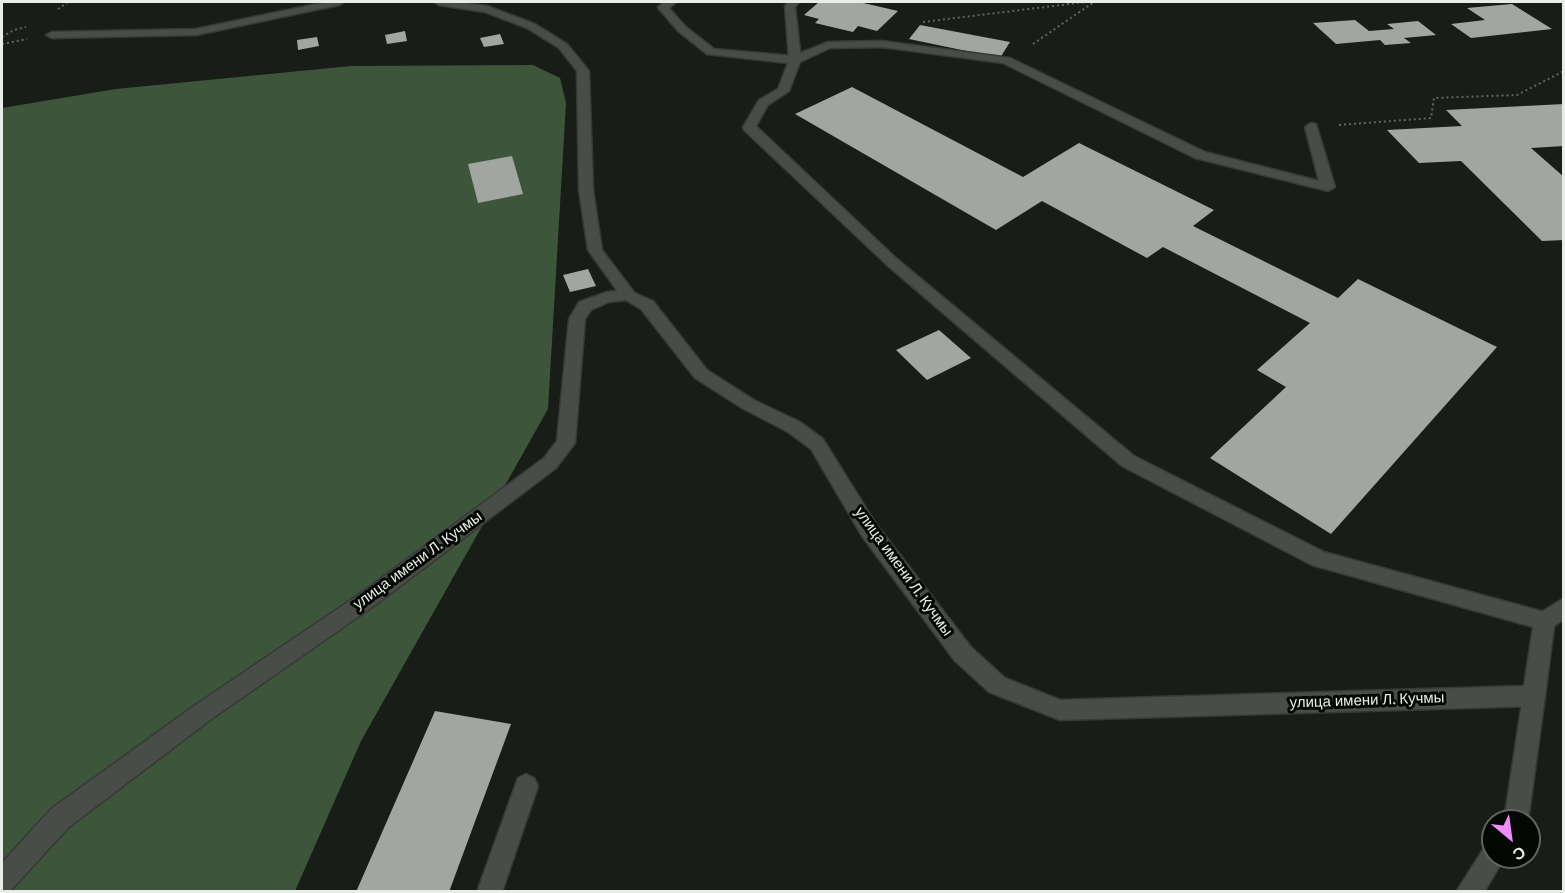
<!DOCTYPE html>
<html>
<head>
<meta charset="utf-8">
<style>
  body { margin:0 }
  #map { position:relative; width:1565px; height:893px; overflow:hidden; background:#191d18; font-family:"DM Sans",sans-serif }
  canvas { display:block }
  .frame { position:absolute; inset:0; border:3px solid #e9ede9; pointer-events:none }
  .north { position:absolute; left:1481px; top:809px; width:60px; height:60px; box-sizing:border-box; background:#050705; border:2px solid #606360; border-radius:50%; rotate:151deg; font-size:16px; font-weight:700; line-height:24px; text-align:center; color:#e9ede9 }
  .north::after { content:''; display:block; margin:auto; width:21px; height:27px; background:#ed8cfa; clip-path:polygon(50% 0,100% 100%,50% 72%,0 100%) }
</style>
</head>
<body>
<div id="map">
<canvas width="1565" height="893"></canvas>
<div class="frame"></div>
<div class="north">С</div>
</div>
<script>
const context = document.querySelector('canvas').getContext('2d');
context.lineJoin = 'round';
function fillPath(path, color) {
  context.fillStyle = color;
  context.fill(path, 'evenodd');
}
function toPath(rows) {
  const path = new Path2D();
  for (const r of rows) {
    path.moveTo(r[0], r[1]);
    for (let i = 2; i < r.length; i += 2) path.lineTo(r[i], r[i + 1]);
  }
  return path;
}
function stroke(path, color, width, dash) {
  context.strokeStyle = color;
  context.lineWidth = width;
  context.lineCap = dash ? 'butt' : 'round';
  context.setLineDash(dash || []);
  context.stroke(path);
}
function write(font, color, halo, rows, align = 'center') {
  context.font = font + ' "DM Sans",sans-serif';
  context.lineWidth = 6;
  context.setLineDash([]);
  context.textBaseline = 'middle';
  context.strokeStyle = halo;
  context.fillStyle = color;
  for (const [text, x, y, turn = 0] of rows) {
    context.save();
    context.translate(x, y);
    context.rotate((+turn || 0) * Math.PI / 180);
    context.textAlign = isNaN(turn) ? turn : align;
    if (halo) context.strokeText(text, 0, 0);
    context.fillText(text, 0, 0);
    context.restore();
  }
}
const forest = toPath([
  [533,65,560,78,566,103,548,409,361,741,295,891,2,892,2,108,116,89,351,66]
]);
const building = toPath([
  [819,2,859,2,898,11,877,31,858,26,853,32,815,23,819,19,804,15],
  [1512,4,1552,29,1471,38,1451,24,1485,20,1467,8],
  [1355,20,1369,31,1394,29,1387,24,1418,21,1436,35,1404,38,1411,43,1385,45,1380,40,1336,44,1313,23],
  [920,25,1010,42,1000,58,909,39],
  [405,31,407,41,387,44,385,35],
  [500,34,504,44,484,47,480,38],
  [317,37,319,46,298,50,297,40],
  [852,87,1023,177,1079,143,1214,210,1193,226,1338,298,1358,279,1497,347,1331,534,1210,458,1286,387,1257,370,1310,323,1163,247,1147,258,1042,201,996,230,795,114],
  [1564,104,1564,146,1531,148,1564,177,1564,240,1542,241,1461,161,1419,163,1387,130,1462,126,1446,110],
  [512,156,523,194,478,203,468,164],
  [588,269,596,286,570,292,563,275],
  [939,330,971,358,927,380,896,350],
  [435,711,511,724,449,892,356,892]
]);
const path = toPath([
  [58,9,68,2],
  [923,22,1086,2],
  [2,37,14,30,26,27],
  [2,44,27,39],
  [1033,44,1094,2],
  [1339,125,1431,118,1434,98,1517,95,1564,71]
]);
const service = toPath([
  [326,2,344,2,339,5,196,35,52,38,46,35,52,32,196,29,326,2],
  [434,2,458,2,487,6,535,24,567,44,589,71,593,190,602,250,636,295,633,299,623,299,588,250,579,190,577,71,559,48,527,28,485,12,439,5,434,2],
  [664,2,676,2,669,8,686,27,714,49,793,56,828,42,882,41,1010,58,1205,152,1319,181,1305,127,1311,123,1316,124,1335,187,1328,191,1195,158,1003,63,882,47,830,48,800,62,789,91,768,105,756,126,897,259,1134,456,1324,552,1544,612,1551,615,1554,621,1551,627,1544,630,1312,565,1122,466,887,265,744,130,743,127,759,100,778,89,788,63,707,54,678,31,659,9,658,7,664,2],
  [1534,686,1542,689,1545,696,1528,821,1504,821,1523,696,1526,689,1534,686],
  [526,774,534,778,538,786,502,892,477,892,518,778,526,774],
  [1493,845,1493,857,1505,857,1484,892,1456,892,1484,848,1493,845]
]);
const minor = toPath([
  [788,2,799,2,795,7,801,60,795,63,789,60,785,6,788,2],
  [628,290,653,301,707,370,754,400,800,422,823,439,876,524,971,647,1005,678,1060,700,1524,686,1534,621,1537,615,1564,598,1564,619,1554,626,1545,696,1542,703,1534,706,1060,720,989,692,955,661,862,536,811,449,788,432,742,408,695,378,641,309,626,300,609,302,591,310,585,319,575,443,556,468,378,603,210,720,69,827,11,890,2,892,2,863,51,809,194,706,364,591,544,458,557,441,569,319,579,302,607,292,628,290]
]);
const streetNames = [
  ["улица имени Л. Кучмы",418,561,-36],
  ["улица имени Л. Кучмы",903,572,54],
  ["улица имени Л. Кучмы",1367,701,-2]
];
fillPath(forest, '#3d553b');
fillPath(building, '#a1a7a0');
stroke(service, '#363a36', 3);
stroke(minor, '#363a36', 3);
stroke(path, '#626662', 2, [2, 3]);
fillPath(service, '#484d47');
fillPath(minor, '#484d47');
write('15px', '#e9ede9', '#050705', streetNames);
</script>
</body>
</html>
